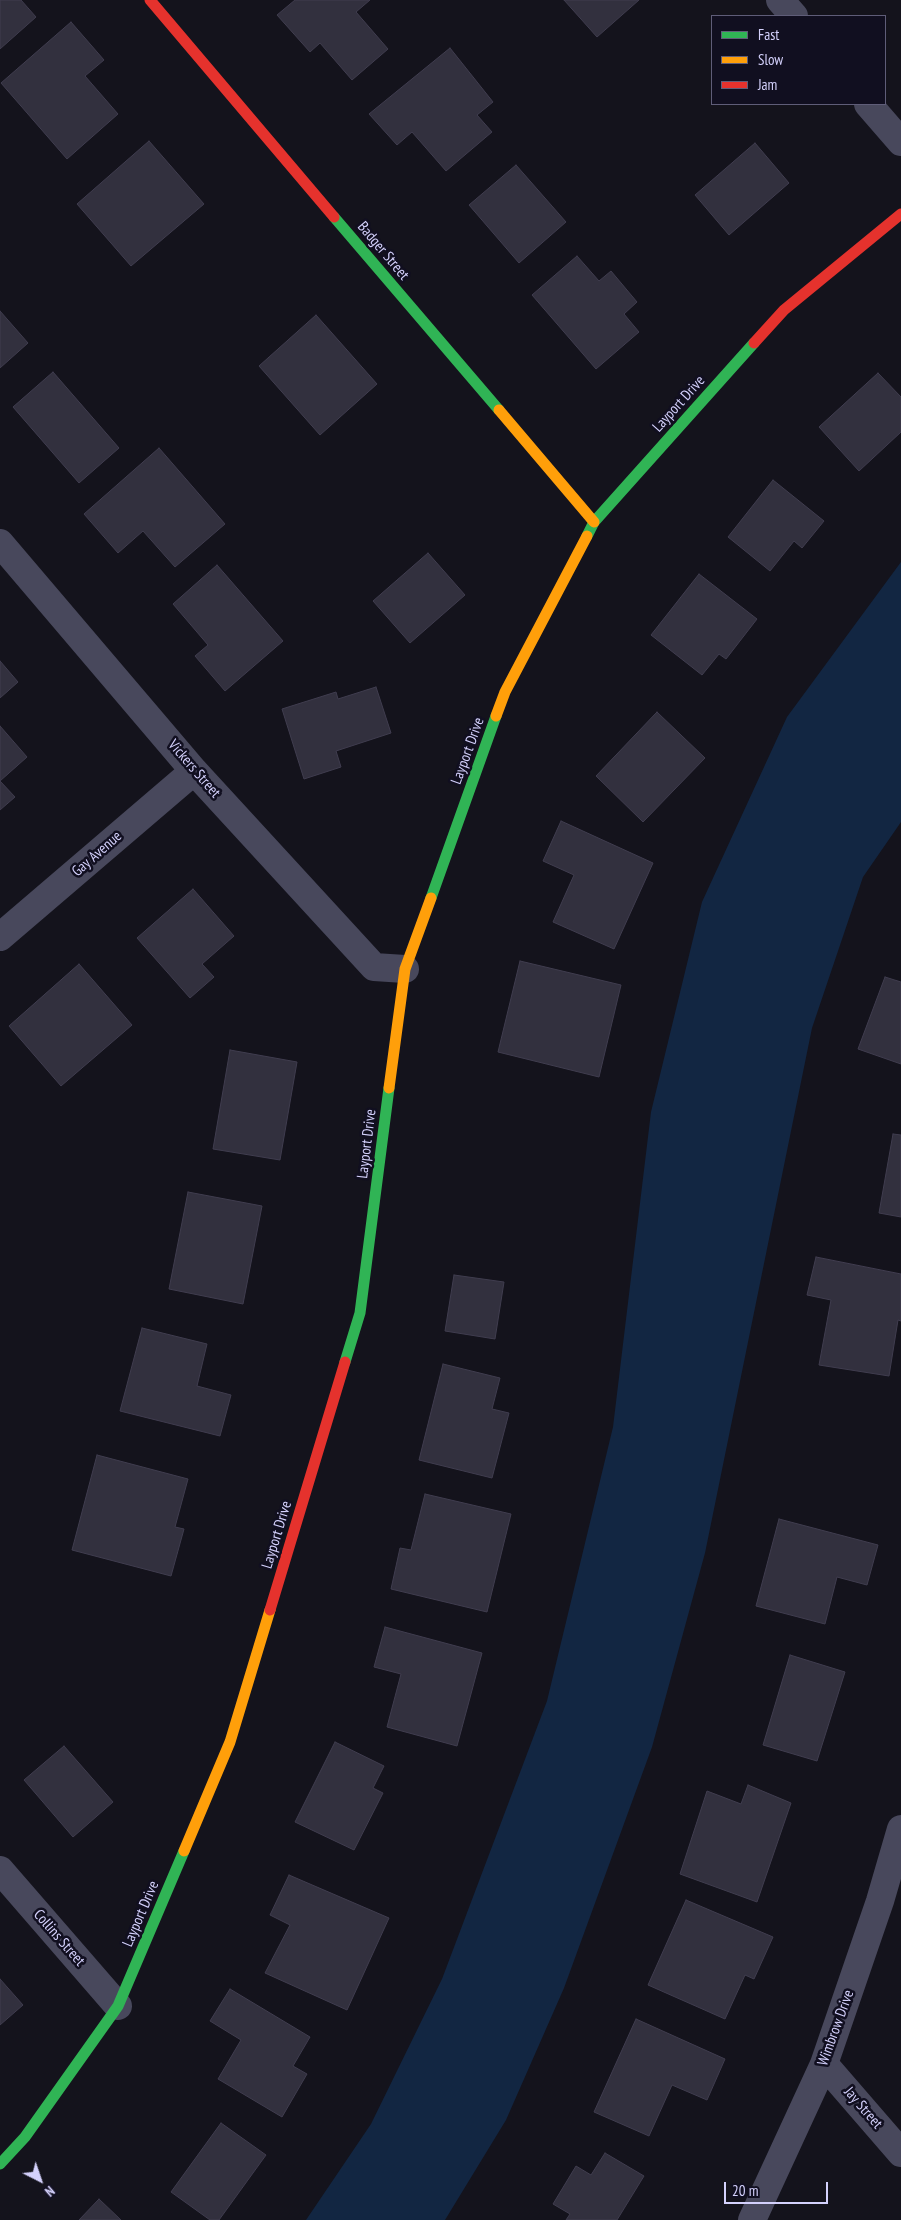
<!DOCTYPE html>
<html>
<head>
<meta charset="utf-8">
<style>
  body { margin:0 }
  #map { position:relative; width:901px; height:2220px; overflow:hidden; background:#14131c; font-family:"PT Sans Narrow",sans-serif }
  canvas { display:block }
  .legend { position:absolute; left:711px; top:15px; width:175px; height:90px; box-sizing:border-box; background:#110f20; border:1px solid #5f5d78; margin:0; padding:6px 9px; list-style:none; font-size:15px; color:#d4d1fc }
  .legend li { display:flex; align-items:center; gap:10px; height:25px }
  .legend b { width:25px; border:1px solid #5f5d78 }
  .north { position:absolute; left:15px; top:2155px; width:50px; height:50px; -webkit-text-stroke:4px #110f20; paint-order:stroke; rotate:139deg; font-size:14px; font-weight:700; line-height:20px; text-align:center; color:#d4d1fc }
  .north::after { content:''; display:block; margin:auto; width:18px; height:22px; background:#d4d1fc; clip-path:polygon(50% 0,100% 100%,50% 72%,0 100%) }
  .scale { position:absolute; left:724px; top:2182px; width:104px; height:22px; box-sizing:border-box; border:2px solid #d4d1fc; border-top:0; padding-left:6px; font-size:15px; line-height:18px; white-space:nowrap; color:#d4d1fc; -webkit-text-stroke:4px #110f20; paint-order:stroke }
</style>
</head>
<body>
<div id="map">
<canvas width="901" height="2220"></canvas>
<ul class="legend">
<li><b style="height:6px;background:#30b455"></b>Fast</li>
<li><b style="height:6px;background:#ff9f0a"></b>Slow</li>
<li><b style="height:6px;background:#e5322d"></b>Jam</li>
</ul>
<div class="north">N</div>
<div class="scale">20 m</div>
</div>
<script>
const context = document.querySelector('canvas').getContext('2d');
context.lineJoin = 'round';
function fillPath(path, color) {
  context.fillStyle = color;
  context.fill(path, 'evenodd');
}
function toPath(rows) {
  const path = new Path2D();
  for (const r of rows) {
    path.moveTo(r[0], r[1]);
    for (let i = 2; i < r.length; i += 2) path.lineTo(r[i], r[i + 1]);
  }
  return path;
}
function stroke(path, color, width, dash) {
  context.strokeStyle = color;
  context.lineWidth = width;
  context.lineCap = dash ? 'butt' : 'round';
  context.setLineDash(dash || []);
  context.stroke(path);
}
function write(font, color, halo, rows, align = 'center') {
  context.font = font + ' "PT Sans Narrow",sans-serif';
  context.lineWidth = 5;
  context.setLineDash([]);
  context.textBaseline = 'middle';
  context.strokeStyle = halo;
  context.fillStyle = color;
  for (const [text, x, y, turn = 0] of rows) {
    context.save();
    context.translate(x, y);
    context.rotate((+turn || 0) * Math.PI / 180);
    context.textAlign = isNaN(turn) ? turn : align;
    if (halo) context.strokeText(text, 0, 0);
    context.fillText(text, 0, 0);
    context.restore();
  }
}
const water = toPath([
  [901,562,901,822,863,877,812,1028,705,1553,652,1747,564,1988,506,2120,445,2220,306,2220,371,2124,442,1979,547,1701,613,1427,651,1112,702,902,787,717]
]);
const building = toPath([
  [0,0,21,0,36,17,0,49,0,0],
  [295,0,370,0,356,12,388,49,352,80,320,43,310,52,277,15,295,0],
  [564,0,639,0,597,37,564,0],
  [71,22,104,60,85,76,118,114,67,159,1,83,71,22],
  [450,48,493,102,477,115,492,132,446,171,412,132,397,145,369,114,450,48],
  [149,141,204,204,131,266,77,204,149,141],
  [755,143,789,183,729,235,695,195,755,143],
  [516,165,566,222,519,263,469,205,516,165],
  [577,256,599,281,611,271,637,302,624,314,639,332,596,369,532,295,577,256],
  [0,311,28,343,0,368,0,311],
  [316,315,377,384,320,435,259,366,316,315],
  [53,372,119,448,79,483,13,407,53,372],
  [878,373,901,397,901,432,859,471,819,427,878,373],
  [159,448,225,524,175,567,143,531,118,553,84,514,159,448],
  [773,480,824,521,802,548,794,541,770,571,728,537,773,480],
  [428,553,465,595,410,643,373,601,428,553],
  [217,565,283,641,225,691,195,656,208,645,173,604,217,565],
  [699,574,757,619,726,659,719,654,702,675,651,635,699,574],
  [0,661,18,682,0,698,0,661],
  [376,687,391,733,336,751,341,767,304,779,282,709,336,692,338,699,376,687],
  [657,712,705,758,643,822,596,776,657,712],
  [0,726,27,757,0,781,15,797,0,810,0,726],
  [561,821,653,863,614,949,553,922,574,875,543,861,561,821],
  [193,889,234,936,202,964,214,977,190,998,137,938,193,889],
  [520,961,621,985,599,1077,498,1052,520,961],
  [79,964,132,1025,61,1086,9,1026,79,964],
  [885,977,901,982,901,1064,858,1049,885,977],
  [230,1050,297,1062,280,1160,213,1149,230,1050],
  [893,1134,901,1135,901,1217,879,1213,893,1134],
  [188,1192,262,1206,243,1304,169,1289,188,1192],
  [816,1257,901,1274,901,1321,898,1320,889,1376,819,1365,831,1300,807,1295,816,1257],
  [454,1275,504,1282,495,1339,445,1331,454,1275],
  [142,1328,207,1344,197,1386,231,1395,220,1436,120,1411,142,1328],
  [443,1364,500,1378,492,1409,509,1413,492,1478,419,1460,443,1364],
  [97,1455,188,1479,175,1527,184,1529,171,1576,72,1550,97,1455],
  [425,1494,511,1514,487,1612,391,1589,400,1548,411,1550,425,1494],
  [779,1519,878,1545,867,1585,837,1577,825,1624,756,1606,779,1519],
  [385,1627,482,1653,457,1746,387,1727,401,1674,374,1667,385,1627],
  [790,1655,845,1672,817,1761,763,1745,790,1655],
  [335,1742,384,1766,373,1788,383,1793,354,1850,295,1822,335,1742],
  [64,1746,113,1802,73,1837,24,1780,64,1746],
  [748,1785,791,1803,757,1902,680,1874,707,1791,741,1804,748,1785],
  [289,1875,389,1918,347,2010,265,1973,290,1925,270,1915,289,1875],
  [686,1900,773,1937,754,1979,745,1975,725,2019,648,1985,686,1900],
  [0,1979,23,2005,0,2025,0,1979],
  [230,1989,310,2037,293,2066,307,2074,282,2117,218,2079,241,2040,210,2021,230,1989],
  [636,2019,725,2059,707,2100,672,2085,649,2136,594,2112,636,2019],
  [221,2123,266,2155,219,2220,210,2220,171,2192,221,2123],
  [605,2153,644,2176,617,2220,566,2220,570,2214,553,2204,576,2166,591,2175,605,2153],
  [99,2199,121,2220,79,2220,99,2199]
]);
const street = toPath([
  [780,0,794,16],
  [868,104,901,142],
  [0,543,194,771,374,967,405,969],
  [0,937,194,771],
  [0,1870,118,2006],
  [824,2064,901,2153],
  [752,2220,824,2064,880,1901,901,1829]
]);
const fast = toPath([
  [334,217,499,410],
  [587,536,594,522,754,343],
  [431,898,496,716],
  [345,1362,360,1313,389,1088],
  [0,2164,25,2137,118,2006,184,1851]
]);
const slow = toPath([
  [499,410,594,522],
  [496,716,505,692,587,536],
  [389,1088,405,969,431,898],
  [184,1851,230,1742,270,1610]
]);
const jam = toPath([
  [150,0,334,217],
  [754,343,784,310,901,214],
  [270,1610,345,1362]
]);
const streetNames = [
  ["Badger Street",383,251,50],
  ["Layport Drive",679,404,-48],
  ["Layport Drive",468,751,-70],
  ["Vickers Street",194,769,49],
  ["Gay Avenue",97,854,-41],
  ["Layport Drive",367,1144,-83],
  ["Layport Drive",277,1535,-73],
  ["Layport Drive",141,1914,-67],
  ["Collins Street",59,1938,49],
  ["Wimbrow Drive",836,2028,-70],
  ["Jay Street",863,2108,49]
];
fillPath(water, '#122642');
fillPath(building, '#32303e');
stroke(building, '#403d4f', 1);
stroke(street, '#48485c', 28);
stroke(fast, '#30b455', 11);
stroke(slow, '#ff9f0a', 11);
stroke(jam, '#e5322d', 11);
write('15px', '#d4d1fc', '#110f20', streetNames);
</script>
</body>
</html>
